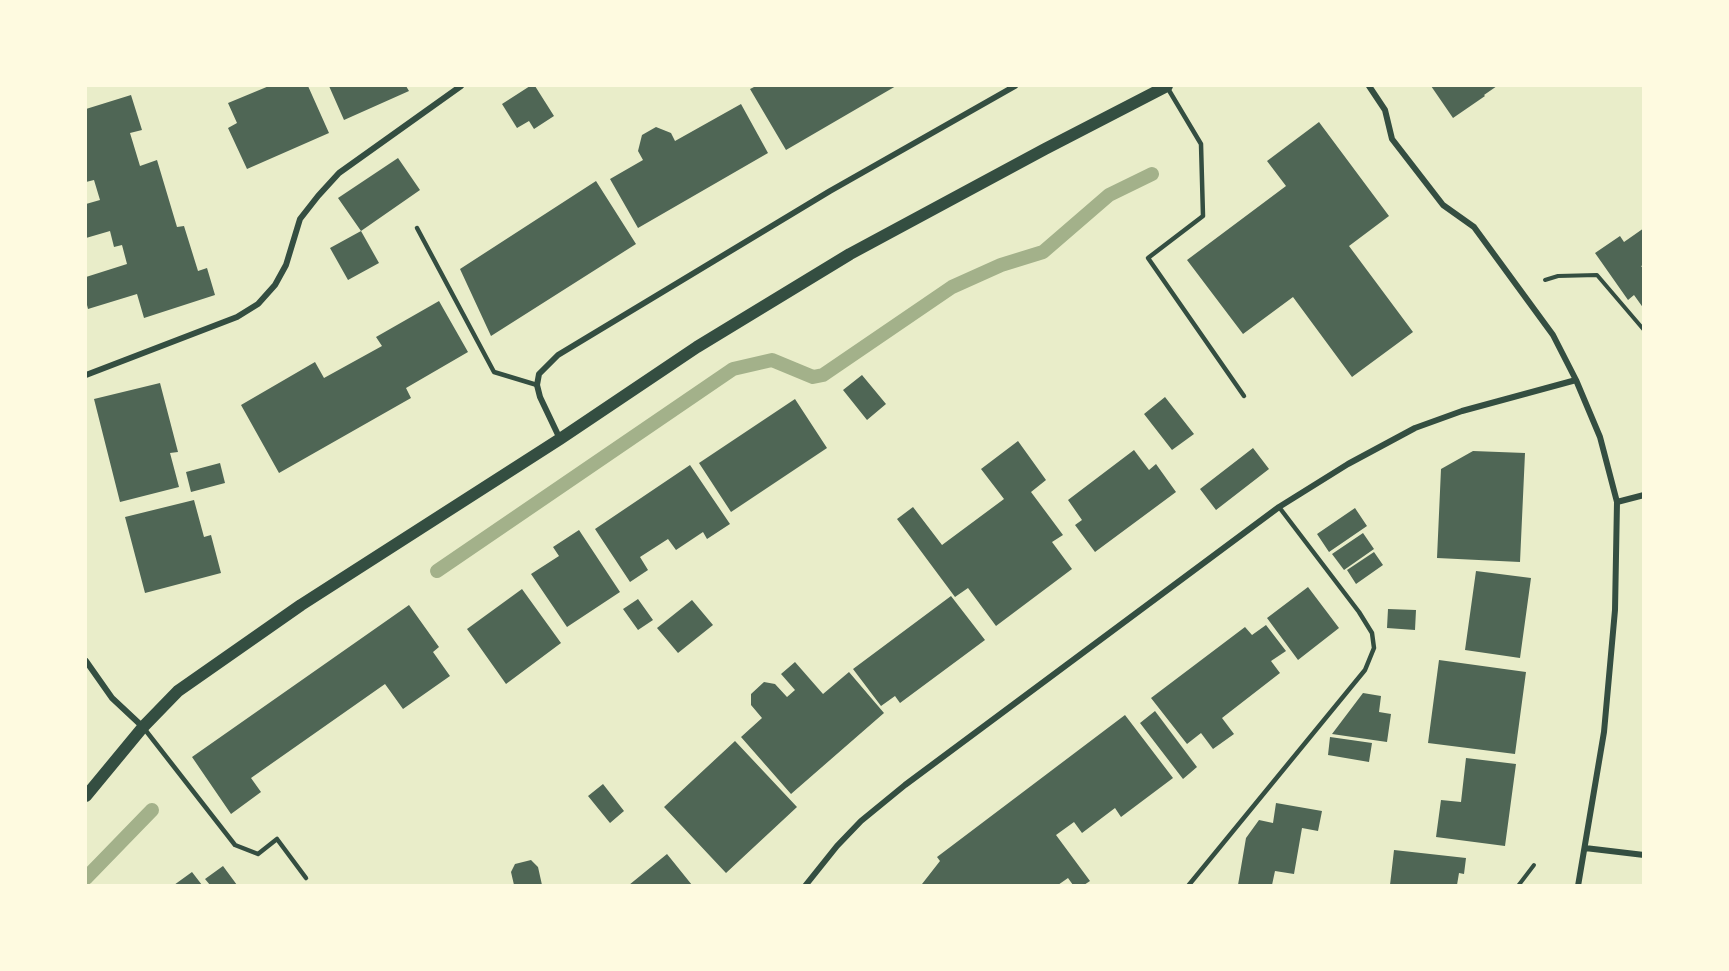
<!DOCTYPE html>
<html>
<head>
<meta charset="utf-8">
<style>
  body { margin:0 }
  #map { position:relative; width:1729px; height:971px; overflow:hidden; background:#e9edc9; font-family:Lato,sans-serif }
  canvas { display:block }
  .frame { position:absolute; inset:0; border:87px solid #fefae0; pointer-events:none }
</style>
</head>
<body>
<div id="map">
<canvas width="1729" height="971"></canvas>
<div class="frame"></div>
</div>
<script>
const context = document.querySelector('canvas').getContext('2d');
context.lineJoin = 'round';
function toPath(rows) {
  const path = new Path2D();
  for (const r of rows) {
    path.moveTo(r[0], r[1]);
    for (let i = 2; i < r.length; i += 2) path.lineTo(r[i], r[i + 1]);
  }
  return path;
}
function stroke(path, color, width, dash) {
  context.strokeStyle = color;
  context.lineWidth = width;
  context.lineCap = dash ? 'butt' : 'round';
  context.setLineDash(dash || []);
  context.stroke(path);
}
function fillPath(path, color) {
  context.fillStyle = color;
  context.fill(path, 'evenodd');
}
const stream = toPath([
  [437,571,733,369,772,360,813,377,823,375,952,287,1001,265,1043,252,1109,195,1152,174],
  [86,878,152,810]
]);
const building = toPath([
  [269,86,308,86,329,133,247,169,228,128,237,123,228,103],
  [329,86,406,86,409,91,344,120],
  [530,86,535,86,554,116,534,129,529,121,517,128,502,104],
  [756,86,896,86,786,150,750,89],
  [1431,86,1497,86,1484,95,1485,96,1453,118],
  [131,95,142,130,130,133,140,166,157,160,177,227,184,226,198,271,207,268,215,295,144,318,137,294,88,309,86,301,86,277,127,264,122,245,114,247,110,231,86,238,86,204,100,200,94,180,86,182,86,109],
  [741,104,768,153,638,228,610,179,643,160,638,151,642,135,656,127,671,133,675,141],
  [1319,122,1389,216,1349,246,1413,332,1352,377,1293,297,1243,334,1187,260,1286,186,1267,161],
  [398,158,420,190,361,231,338,198],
  [596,181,636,244,491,336,460,269],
  [1644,228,1644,265,1641,266,1644,269,1644,309,1634,295,1628,300,1595,253,1620,236,1624,242],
  [361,231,379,263,348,280,330,248],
  [439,301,468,352,406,388,411,398,279,473,241,405,315,362,324,378,382,346,376,337],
  [862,375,886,404,867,420,843,390],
  [160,383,178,452,170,453,179,487,120,502,94,399],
  [1165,397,1194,434,1172,450,1144,414],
  [795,399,827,448,731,512,699,463],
  [1018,441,1046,480,1031,492,1063,535,1052,542,1072,569,996,626,968,588,955,597,897,519,913,507,942,545,1004,499,981,469],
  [1253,448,1269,469,1216,510,1200,489],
  [1134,450,1149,470,1156,464,1176,492,1095,552,1075,525,1082,520,1068,500],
  [1473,451,1525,453,1520,562,1437,558,1441,469],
  [220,463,225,483,191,492,186,472],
  [690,465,730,524,707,539,703,532,676,550,668,539,640,557,648,570,630,582,595,529],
  [194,500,204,537,211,535,221,573,145,593,125,517],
  [1355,508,1367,526,1329,552,1317,534],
  [579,530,620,592,567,627,531,574,559,556,553,547],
  [1363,533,1374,549,1344,570,1332,554],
  [1374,552,1383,565,1356,584,1347,570],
  [1476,571,1531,578,1520,658,1465,650],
  [1308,587,1339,628,1298,660,1267,618],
  [522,589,561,643,506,684,467,629],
  [951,596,985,640,900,703,895,696,881,706,853,669],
  [638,599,653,620,638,630,623,609],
  [692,600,713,625,678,653,657,628],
  [409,605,439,647,433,652,450,676,403,709,385,684,251,778,261,792,231,814,192,757],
  [1388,609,1416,610,1415,630,1387,628],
  [1266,625,1286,651,1271,661,1280,673,1222,718,1234,734,1213,749,1201,733,1187,744,1151,698,1245,627,1252,635],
  [1439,660,1526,672,1515,754,1428,743],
  [795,662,823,694,849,672,884,713,791,794,741,737,762,718,751,705,751,694,764,682,775,684,787,697,795,690,781,674],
  [1363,693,1381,696,1379,712,1391,714,1387,742,1332,734],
  [1155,711,1197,767,1183,779,1140,723],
  [1125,715,1173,778,1121,817,1115,808,1082,833,1074,822,1056,835,1090,881,1084,885,1073,885,1068,878,1058,885,925,885,922,884,940,861,937,857],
  [1330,737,1372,743,1369,762,1328,755],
  [735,741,797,807,726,873,664,807],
  [1466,758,1516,764,1505,846,1436,837,1441,800,1461,802],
  [603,784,624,811,610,823,588,796],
  [1276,803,1322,811,1318,831,1302,828,1294,874,1275,871,1272,885,1238,885,1246,838,1259,820,1273,823],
  [1394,850,1466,858,1464,874,1459,873,1457,885,1390,885],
  [667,854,692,885,629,885],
  [531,860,538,867,542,885,514,885,511,872,515,864],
  [223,866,237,885,210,885,205,879],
  [192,872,202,885,174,885]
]);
const path = toPath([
  [1545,280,1558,276,1597,275,1644,330],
  [1518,886,1534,865]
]);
const service = toPath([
  [1167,87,1201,144,1203,216,1148,258,1244,396],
  [417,228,494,372,537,385],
  [143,727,235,845,258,854,277,839,306,878],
  [1188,886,1365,670,1374,648,1372,633,1359,612,1279,507]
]);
const minor = toPath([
  [1369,86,1385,110,1392,139,1443,205,1474,227,1553,335,1576,380,1600,437,1617,502,1615,610,1604,732,1578,886],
  [86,375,237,317,258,304,275,285,286,265,300,219,318,196,339,173,461,86],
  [560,439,540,397,537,385,539,374,558,355,830,191,1015,86],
  [1617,502,1644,495],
  [86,661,112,698,143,727],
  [1585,848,1644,855],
  [805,886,837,846,861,821,905,785,1279,507,1348,464,1415,428,1462,411,1576,380]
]);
const secondary = toPath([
  [86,796,143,727,178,691,301,605,560,439,697,347,850,254,1045,149,1167,86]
]);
stroke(stream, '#a3b18a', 14);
fillPath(building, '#4f6655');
stroke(path, '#344e41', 4);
stroke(service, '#344e41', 4.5);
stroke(minor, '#344e41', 6);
stroke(secondary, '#344e41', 12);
</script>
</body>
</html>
